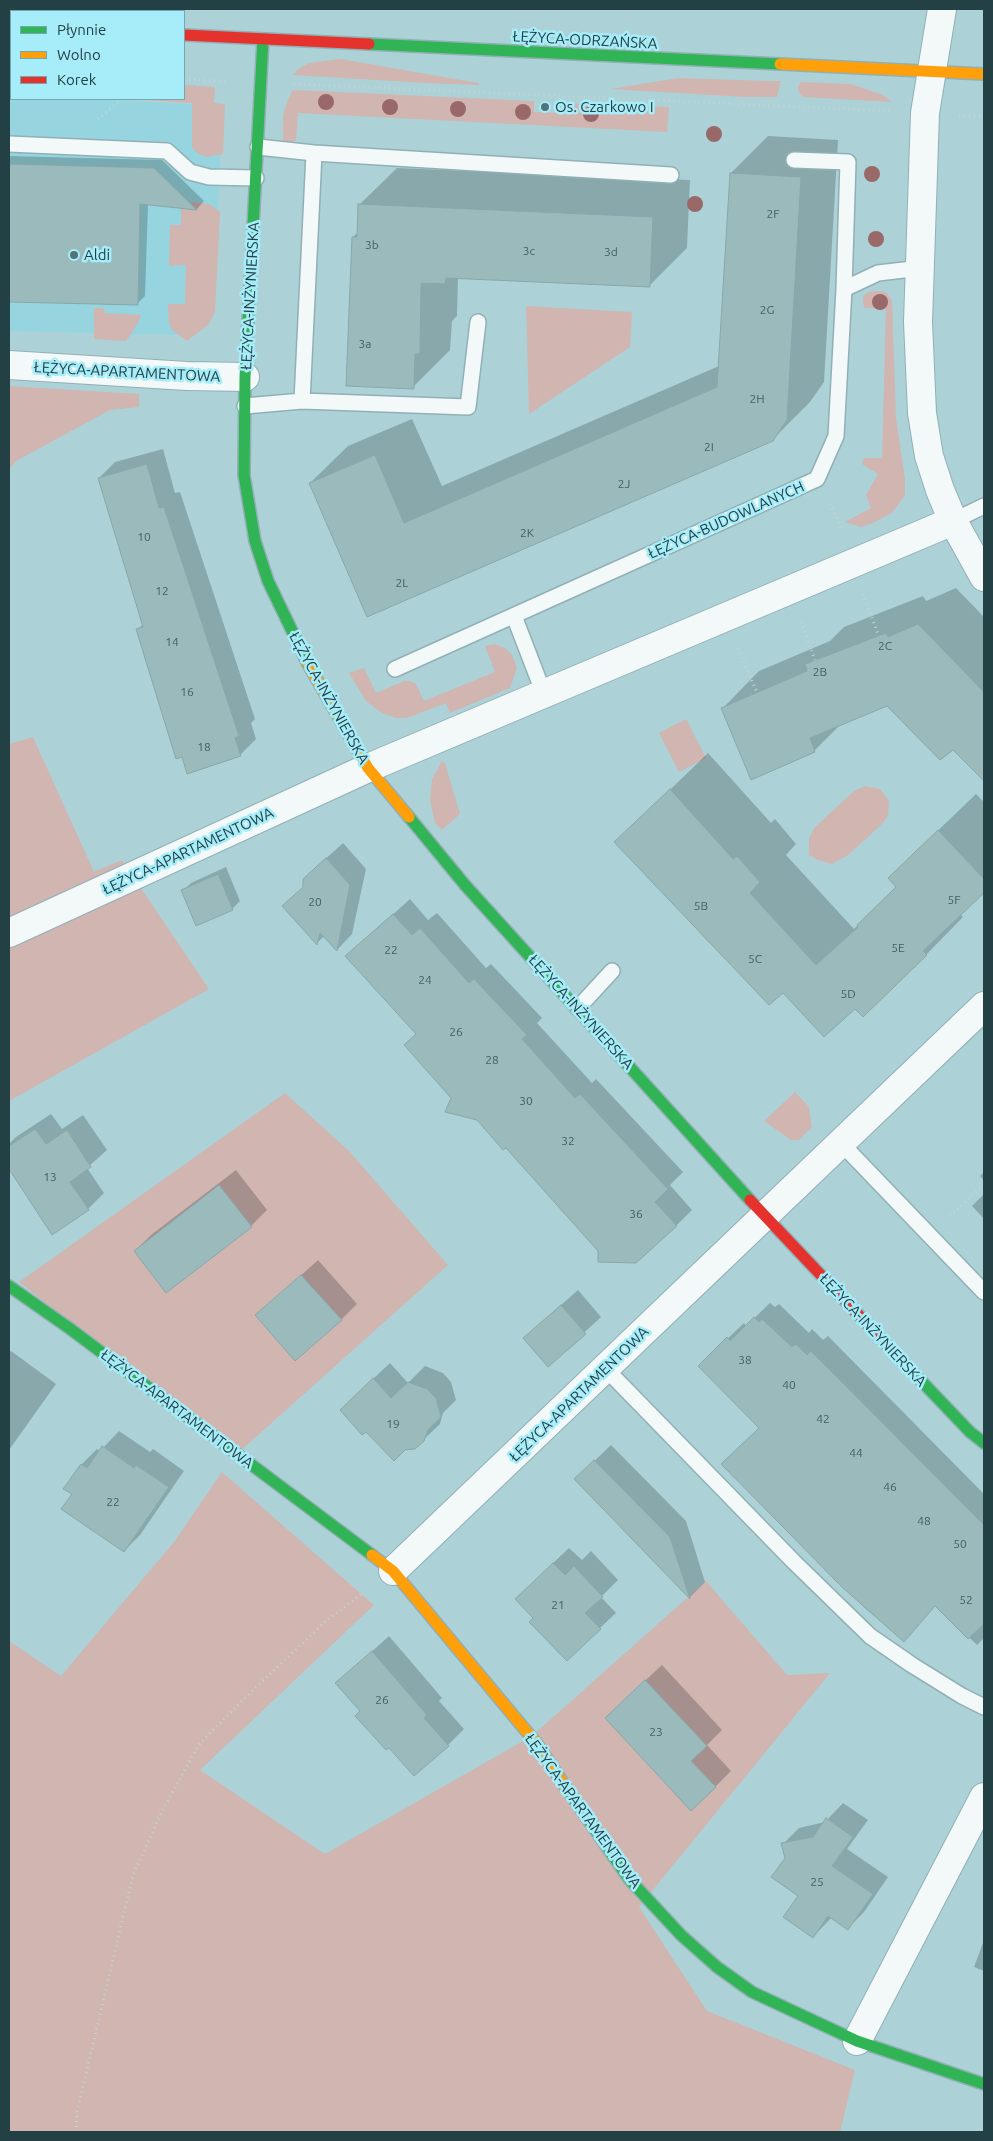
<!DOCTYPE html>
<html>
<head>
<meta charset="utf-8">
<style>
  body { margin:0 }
  #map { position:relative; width:993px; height:2141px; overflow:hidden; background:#acd2d8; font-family:Ubuntu,sans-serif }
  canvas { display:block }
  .frame { position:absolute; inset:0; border:10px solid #234045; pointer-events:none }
  .legend { position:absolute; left:10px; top:10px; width:175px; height:90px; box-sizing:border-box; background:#a6edf9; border:1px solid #72a8b1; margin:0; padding:6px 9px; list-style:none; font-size:15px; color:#234045 }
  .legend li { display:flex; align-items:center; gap:10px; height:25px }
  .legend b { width:25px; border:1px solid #72a8b1 }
</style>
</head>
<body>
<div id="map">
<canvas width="993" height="2141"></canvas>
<div class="frame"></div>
<ul class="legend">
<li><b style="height:6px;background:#30b455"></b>Płynnie</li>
<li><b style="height:6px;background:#ff9f0a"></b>Wolno</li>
<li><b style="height:6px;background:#e5322d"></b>Korek</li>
</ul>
</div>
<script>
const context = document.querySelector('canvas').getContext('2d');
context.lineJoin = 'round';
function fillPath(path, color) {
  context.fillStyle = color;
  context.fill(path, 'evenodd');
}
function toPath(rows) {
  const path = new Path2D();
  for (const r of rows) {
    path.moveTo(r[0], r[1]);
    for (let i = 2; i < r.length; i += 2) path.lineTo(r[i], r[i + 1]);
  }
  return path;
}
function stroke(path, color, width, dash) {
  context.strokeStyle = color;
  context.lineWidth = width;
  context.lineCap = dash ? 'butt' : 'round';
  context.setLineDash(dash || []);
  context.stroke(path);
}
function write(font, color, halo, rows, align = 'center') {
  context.font = font + ' Ubuntu,sans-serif';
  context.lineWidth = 5;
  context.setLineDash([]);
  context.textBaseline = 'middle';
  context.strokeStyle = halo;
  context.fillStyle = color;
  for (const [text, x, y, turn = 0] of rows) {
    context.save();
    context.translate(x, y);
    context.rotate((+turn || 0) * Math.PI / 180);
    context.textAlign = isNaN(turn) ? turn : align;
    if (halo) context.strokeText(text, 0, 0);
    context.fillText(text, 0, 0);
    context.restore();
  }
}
const built = toPath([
  [9,94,11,94,11,99,96,99,222,106,215,302,182,335,9,331]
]);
const green = toPath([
  [341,59,449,78,479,83,479,85,425,83,293,75,298,69,309,63],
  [678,78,769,81,781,81,777,97,745,97,611,89],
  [801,82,851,84,883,95,892,102,803,97,799,93,798,87],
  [184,85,215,87,214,103,225,104,223,154,206,157,197,153,192,147,192,103,128,99,184,99],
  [296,90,534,101,534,112,563,113,564,103,669,107,667,132,298,113,296,141,287,142,283,140,283,117,287,102,292,91],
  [191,202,209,204,220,212,215,312,208,325,187,341,172,330,169,323,168,304,185,304,186,265,169,266,170,225,181,225,181,208,190,208],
  [878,291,886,292,892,300,896,418,905,479,905,495,892,513,873,523,861,527,845,522,871,508,866,495,878,474,862,464,864,458,882,458,886,308,865,308,863,304,863,297,868,292],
  [526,306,632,312,630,347,529,414],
  [94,308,104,308,105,313,141,315,138,323,126,341,94,339],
  [9,386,139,394,139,407,110,410,16,461,9,470],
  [494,644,505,648,512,655,517,668,510,688,450,713,446,703,407,718,396,718,382,713,366,701,349,673,364,668,376,693,404,681,410,681,416,684,424,701,495,672,485,646],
  [686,719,706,758,679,772,659,733],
  [33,737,94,872,122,860,209,989,9,1101,9,744],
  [442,761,445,763,460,814,442,830,435,823,430,800,432,779],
  [865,786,880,789,889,801,888,816,880,826,848,855,832,864,818,860,809,855,809,838,815,827,854,791],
  [795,1092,809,1107,812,1127,799,1140,791,1140,764,1121],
  [285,1093,349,1151,448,1265,237,1454,19,1282],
  [222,1472,374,1605,200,1770,325,1854,532,1736,706,1581,787,1675,830,1673,639,1907,707,2011,855,2070,840,2132,9,2132,9,1641,61,1676,174,1542]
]);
const shadow = toPath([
  [768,136,838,140,824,382,810,402,772,440,368,615,310,483,348,446,412,419,442,486,719,366,731,173],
  [9,156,162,160,204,201,197,209,148,204,145,296,137,304,9,301],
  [397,168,690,180,687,248,650,285,458,277,457,316,452,321,450,350,413,387,353,237,358,232,359,205],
  [163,449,175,493,180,492,255,719,251,723,256,739,240,755,137,630,143,624,99,478,115,462],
  [956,588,984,617,984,779,953,748,887,704,842,723,814,751,722,709,759,671,830,641,844,627,923,596,926,601],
  [708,753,771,823,775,819,796,844,786,855,854,929,897,886,927,841,976,794,984,802,984,891,960,914,963,917,926,955,855,1007,783,991,616,842],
  [343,843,366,869,352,934,337,950,324,936,317,943,304,886,321,863],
  [226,867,240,901,232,909,183,891,191,883],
  [410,899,428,920,437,913,486,968,491,964,542,1018,537,1023,592,1083,596,1079,683,1172,670,1185,692,1210,676,1226,600,1251,507,1146,453,1098,417,1033,347,956],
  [51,1114,62,1129,83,1115,107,1150,87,1168,104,1193,88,1209,52,1233,9,1167,9,1144,16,1137],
  [236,1170,267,1210,251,1226,135,1251,151,1235],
  [984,1172,984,1181,980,1176],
  [984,1194,984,1219,972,1206],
  [318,1260,357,1304,341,1320,257,1315],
  [578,1290,601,1317,549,1365,541,1323],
  [770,1303,775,1307,779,1304,809,1333,812,1329,823,1340,828,1336,984,1494,984,1638,977,1645,936,1605,904,1640,867,1610,723,1464,761,1428,699,1366,744,1323,746,1326],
  [11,1351,56,1384,9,1450,9,1353],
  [390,1363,408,1383,425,1366,443,1373,451,1382,456,1400,443,1413,440,1424,423,1440,357,1394],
  [119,1431,150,1452,153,1449,184,1471,140,1535,124,1551,74,1494,81,1465,97,1449,100,1451],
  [611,1445,686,1521,705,1582,690,1597,576,1479],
  [569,1548,582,1560,591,1551,618,1580,601,1597,616,1613,600,1628,534,1618,532,1583],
  [389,1636,442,1698,439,1701,464,1729,448,1745,337,1683],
  [662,1665,722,1730,707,1745,731,1771,715,1787,622,1702],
  [843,1803,868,1820,847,1849,888,1877,864,1912,848,1928,832,1917,813,1937,786,1859,783,1844,799,1828,825,1822],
  [984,1940,984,1971,974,1967]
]);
const building = toPath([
  [9,164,154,168,197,210,140,204,138,305,9,302,9,164],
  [730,173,801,177,787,420,773,441,367,617,309,483,375,455,404,523,717,387,730,173],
  [358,204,653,217,650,287,446,278,445,284,421,283,420,354,415,354,414,389,346,386,352,237,357,237,358,204],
  [147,464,159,508,164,507,239,736,235,738,241,756,187,774,182,757,176,759,136,629,143,627,98,478,147,464],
  [918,624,984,692,984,781,953,750,940,760,887,706,810,738,815,752,751,780,721,708,807,671,805,664,886,633,888,637,918,624],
  [670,789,733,859,737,856,760,882,750,893,816,965,858,927,857,925,896,887,888,878,938,830,984,879,984,893,923,951,927,955,863,1017,855,1009,824,1037,783,993,769,1005,614,842,670,789],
  [326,858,350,885,337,951,320,933,317,945,282,906,303,887,303,879,326,858],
  [218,874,233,910,196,926,181,890,218,874],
  [393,914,412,935,420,928,469,983,474,979,527,1035,522,1039,575,1098,580,1094,668,1189,655,1202,677,1226,636,1263,598,1262,598,1251,506,1148,503,1150,477,1120,445,1112,451,1098,404,1045,416,1034,345,956,393,914],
  [35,1129,46,1144,67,1130,91,1167,70,1182,89,1210,52,1235,9,1169,9,1146,35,1129],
  [219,1185,252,1227,166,1293,134,1251,219,1185],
  [301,1275,342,1320,295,1361,255,1315,301,1275],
  [561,1305,586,1334,548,1367,523,1338,561,1305],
  [754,1317,759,1322,762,1319,792,1347,796,1344,807,1355,811,1351,984,1525,984,1624,968,1639,935,1606,904,1642,842,1587,721,1464,759,1428,698,1366,727,1337,730,1341,754,1317],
  [373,1378,391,1398,408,1382,427,1389,436,1398,441,1417,428,1430,424,1441,415,1449,405,1450,394,1461,366,1432,362,1435,340,1410,373,1378],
  [102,1446,134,1468,136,1465,169,1487,124,1552,61,1509,72,1494,63,1489,81,1464,87,1468,102,1446],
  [594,1460,670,1537,690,1599,574,1479,594,1460],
  [553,1563,565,1575,574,1566,603,1597,585,1613,601,1629,567,1661,529,1622,533,1618,515,1599,553,1563],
  [372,1651,427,1715,424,1718,449,1746,414,1776,389,1748,386,1750,355,1716,360,1711,335,1683,372,1651],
  [645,1680,707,1746,691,1761,716,1787,691,1811,605,1718,645,1680],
  [826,1818,853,1837,832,1866,873,1894,848,1930,828,1916,813,1938,783,1917,798,1896,771,1877,785,1858,781,1843,813,1837,826,1818]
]);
const path = toPath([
  [9,71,11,71],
  [184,79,228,81],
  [294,84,892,111],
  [959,115,984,116],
  [98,119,122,99],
  [830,504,843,530],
  [863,594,878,634],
  [801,622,815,660],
  [738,648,757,693],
  [950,1216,984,1184],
  [76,2132,77,2112,133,1875,163,1809,200,1743,252,1691,326,1621,364,1592]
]);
const lane = toPath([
  [9,144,167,151,190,172,209,177,256,178],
  [258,147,314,153,671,175],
  [794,160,848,162,844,289],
  [302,401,314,153],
  [245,406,302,401,468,407,478,322],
  [953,521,984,506],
  [514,616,544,694],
  [395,669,817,479,836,436,844,289,878,273,921,268],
  [578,1008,612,971],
  [840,1142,984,1292],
  [606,1369,794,1562,870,1636,912,1665,962,1696,984,1707]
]);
const street = toPath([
  [942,9,925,113,918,322,922,413,929,456,940,490,953,521,984,577],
  [9,365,187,376,245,377],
  [9,933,368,768,953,521],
  [393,1571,984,1006],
  [857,2041,984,1797]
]);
const fast = toPath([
  [9,27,11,27],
  [263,39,245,377,244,475,255,541,268,581,308,664],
  [369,44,780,64],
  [409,817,465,885,750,1200],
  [9,1286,69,1328,372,1555],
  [887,1345,970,1432,984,1443],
  [565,1786,629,1879,681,1935,717,1967,752,1992,857,2041,984,2084]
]);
const slow = toPath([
  [780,64,984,74],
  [308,664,368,768,409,817],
  [372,1555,393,1571,537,1744,565,1786]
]);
const jam = toPath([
  [184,35,369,44],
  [750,1200,887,1345]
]);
const trees = [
  [326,102],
  [390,107],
  [458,109],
  [523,112],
  [591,114],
  [714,134],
  [872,174],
  [695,204],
  [876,239],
  [880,302]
];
const markers = [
  [545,107,5,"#537378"],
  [74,255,5,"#537378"]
];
const numberNames = [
  ["2F",773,214],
  ["3b",372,245],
  ["3c",529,251],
  ["3d",611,252],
  ["2G",767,310],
  ["3a",365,344],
  ["2H",757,399],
  ["2I",709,447],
  ["2J",624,484],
  ["2K",527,533],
  ["10",144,537],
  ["2L",402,583],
  ["12",162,591],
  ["14",172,642],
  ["2C",885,646],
  ["2B",820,672],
  ["16",187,692],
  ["18",204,747],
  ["5F",954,900],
  ["20",315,902],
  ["5B",701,906],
  ["5E",898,948],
  ["22",391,950],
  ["5C",755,959],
  ["24",425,980],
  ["5D",848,994],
  ["26",456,1032],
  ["28",492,1060],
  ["30",526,1101],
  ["32",568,1141],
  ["13",50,1177],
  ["36",636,1214],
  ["38",745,1360],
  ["40",789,1385],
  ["42",823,1419],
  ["19",393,1424],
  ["44",856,1453],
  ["46",890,1487],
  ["22",113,1502],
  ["48",924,1521],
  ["50",960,1544],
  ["52",966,1600],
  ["21",558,1605],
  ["26",382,1700],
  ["23",656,1732],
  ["25",817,1882]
];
const streetNames = [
  ["ŁĘŻYCA-ODRZAŃSKA",585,40,3],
  ["ŁĘŻYCA-INŻYNIERSKA",250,296,-87],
  ["ŁĘŻYCA-APARTAMENTOWA",127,372,3],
  ["ŁĘŻYCA-BUDOWLANYCH",726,520,-24],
  ["ŁĘŻYCA-INŻYNIERSKA",329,698,61],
  ["ŁĘŻYCA-APARTAMENTOWA",188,851,-25],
  ["ŁĘŻYCA-INŻYNIERSKA",581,1012,48],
  ["ŁĘŻYCA-INŻYNIERSKA",873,1330,47],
  ["ŁĘŻYCA-APARTAMENTOWA",579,1394,-44],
  ["ŁĘŻYCA-APARTAMENTOWA",177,1409,37],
  ["ŁĘŻYCA-APARTAMENTOWA",583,1811,54]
];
const poiNames = [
  ["Os. Czarkowo I",555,107],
  ["Aldi",84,255]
];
fillPath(built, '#96d5df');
fillPath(green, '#d0b5b1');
fillPath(shadow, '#0003');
fillPath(building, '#9bbabc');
stroke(building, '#88a7a8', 1);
stroke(lane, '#91b0b5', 18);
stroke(street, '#91b0b5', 30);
stroke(fast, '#91b0b5', 14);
stroke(slow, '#91b0b5', 14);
stroke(jam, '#91b0b5', 14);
stroke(path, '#c6d3d5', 3, [1, 4]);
stroke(lane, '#f3f8f9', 15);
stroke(street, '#f3f8f9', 28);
stroke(fast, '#30b455', 11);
stroke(slow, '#ff9f0a', 11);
stroke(jam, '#e5322d', 11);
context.fillStyle = '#996969';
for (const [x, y] of trees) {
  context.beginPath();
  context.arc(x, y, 8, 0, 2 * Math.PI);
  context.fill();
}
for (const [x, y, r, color] of markers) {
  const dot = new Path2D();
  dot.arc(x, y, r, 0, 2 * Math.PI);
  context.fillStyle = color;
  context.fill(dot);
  stroke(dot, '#a6edf9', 2);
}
write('12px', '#425f63', null, numberNames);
write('15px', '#234045', '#a6edf9', streetNames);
write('15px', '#234045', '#a6edf9', poiNames, 'left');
</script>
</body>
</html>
